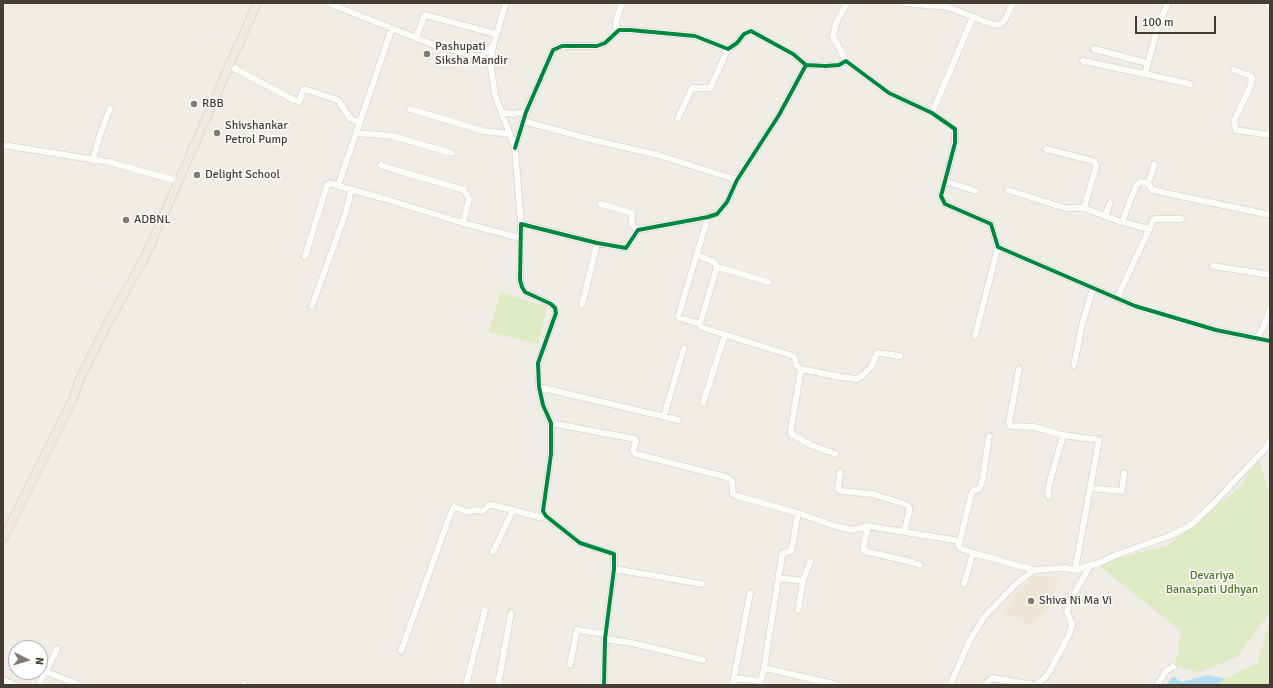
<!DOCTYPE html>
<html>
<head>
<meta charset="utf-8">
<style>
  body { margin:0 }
  #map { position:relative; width:1273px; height:688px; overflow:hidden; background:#f0ece6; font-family:Signika,sans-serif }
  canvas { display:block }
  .frame { position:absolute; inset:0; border:4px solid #453c33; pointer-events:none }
  .north { position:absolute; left:8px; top:640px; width:40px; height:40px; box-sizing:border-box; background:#fff; border:1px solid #b5b1ad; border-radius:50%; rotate:95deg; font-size:11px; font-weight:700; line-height:16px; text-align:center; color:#453c33 }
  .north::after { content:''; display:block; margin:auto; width:14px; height:18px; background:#817a72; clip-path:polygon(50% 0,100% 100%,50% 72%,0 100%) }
  .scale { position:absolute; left:1135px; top:16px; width:81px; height:18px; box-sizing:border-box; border:2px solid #453c33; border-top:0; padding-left:5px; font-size:12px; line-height:14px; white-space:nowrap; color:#453c33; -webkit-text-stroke:3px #fff; paint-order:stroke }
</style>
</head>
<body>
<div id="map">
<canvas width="1273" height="688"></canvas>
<div class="frame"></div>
<div class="north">N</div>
<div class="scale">100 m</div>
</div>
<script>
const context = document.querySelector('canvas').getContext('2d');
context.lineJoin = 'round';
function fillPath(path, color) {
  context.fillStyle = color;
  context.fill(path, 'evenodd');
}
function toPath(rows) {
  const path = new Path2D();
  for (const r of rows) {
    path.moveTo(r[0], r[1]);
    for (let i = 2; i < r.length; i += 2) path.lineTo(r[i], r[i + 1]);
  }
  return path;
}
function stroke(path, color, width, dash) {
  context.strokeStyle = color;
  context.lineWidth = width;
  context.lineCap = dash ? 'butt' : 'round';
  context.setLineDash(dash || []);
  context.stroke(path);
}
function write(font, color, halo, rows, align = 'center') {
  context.font = font + ' Signika,sans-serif';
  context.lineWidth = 3;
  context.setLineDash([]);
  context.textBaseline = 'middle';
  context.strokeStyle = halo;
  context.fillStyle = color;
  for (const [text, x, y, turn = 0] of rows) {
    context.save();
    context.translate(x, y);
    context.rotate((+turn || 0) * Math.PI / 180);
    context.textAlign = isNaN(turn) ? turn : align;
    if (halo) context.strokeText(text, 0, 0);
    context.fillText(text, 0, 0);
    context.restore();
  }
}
const education = toPath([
  [1032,576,1058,577,1050,609,1030,625,1003,613,1016,593]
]);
const green = toPath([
  [500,292,547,307,538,344,489,332],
  [1259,460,1270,496,1270,612,1237,657,1200,672,1175,666,1181,631,1097,564,1169,545,1238,489],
  [1270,621,1270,685,1214,685,1257,663]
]);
const water = toPath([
  [1208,675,1226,679,1214,685,1166,685,1173,676,1181,682]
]);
const minor = toPath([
  [328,3,434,45,480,57,493,46,506,3],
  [905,3,948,7,973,17],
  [1168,3,1158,26,1145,74,1190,84],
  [1267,3,1270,7],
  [392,28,338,186,382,198,463,223,520,238],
  [619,30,616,27,616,21,622,3],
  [416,37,425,15,496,34],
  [493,46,491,67,495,95,515,148,521,224],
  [1094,49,1147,63],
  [846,61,833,36,836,23,847,3],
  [1083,61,1145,74],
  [228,65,294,100,299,101,304,89,338,100,351,119,360,122],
  [1234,70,1251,76,1252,79,1250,87,1234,121,1236,130,1270,135],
  [410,109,484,131,510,134],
  [502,112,513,114,526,112],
  [932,113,973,17,994,25,1001,24,1005,20,1013,3],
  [678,118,692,88,710,88,728,49],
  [523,121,597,141,658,155,737,180],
  [356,133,392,136,452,153],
  [3,145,109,162,177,181],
  [515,148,526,112,553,50,562,46,597,46,605,43,619,30,630,30,695,36,728,49,737,43,744,34,751,31,793,54,806,65,826,66,839,65,846,61,889,93,932,113,955,129,955,143,941,196,945,204,991,224,998,247,1135,306,1216,330,1270,341],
  [1046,149,1093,161,1096,164,1096,167,1084,208],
  [93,161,98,141,110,108],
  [381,165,389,168,464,190,469,199,463,223],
  [944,181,976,191],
  [1148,183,1152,190,1270,215],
  [1008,190,1065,208,1084,208,1105,216],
  [1110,203,1105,216,1122,222],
  [600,204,632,213,632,225,638,230],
  [708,217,678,317,700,324,701,327,793,356,795,358,796,365,801,369,841,377,856,379,862,376,871,367,877,353,879,353,900,356],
  [1149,229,1122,222,1136,186,1140,182,1148,183,1153,170,1154,164],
  [697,255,714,262,717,267,700,324],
  [305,257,327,185,331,183,338,186],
  [1213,266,1270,275],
  [717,267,769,282],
  [1117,298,1154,219,1181,219],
  [582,305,597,243],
  [312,306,346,212,351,190],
  [975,336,998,247],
  [1257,338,1264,326,1270,308],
  [1074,365,1082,325,1093,288],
  [801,369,791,429,791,434,811,445,836,454],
  [1019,369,1009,423,1011,426,1034,427,1063,435,1099,440,1075,570],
  [539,387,678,420],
  [703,403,725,335],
  [664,416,684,348],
  [551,423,635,439,636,441,633,451,636,454,726,477,732,481,733,494,737,496,798,513,835,526,853,530,868,526,954,540,957,541,960,548,973,553,1034,570],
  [840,472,838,489,841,491,873,494,907,505,909,507,909,513,904,532],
  [1091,488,1122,491,1124,473],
  [1049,497,1048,489,1063,435],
  [868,526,863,549,864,551,908,561,920,565],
  [959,545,971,495,973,491,979,489,982,483,989,436],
  [493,552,513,510],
  [614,569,702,584],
  [779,578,803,581],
  [964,584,973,553],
  [798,610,803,581,810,562],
  [605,639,632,643,703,660],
  [401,651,450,515,454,507,469,512,475,510,483,511,489,505,493,505,539,517,546,516],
  [570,665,577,630,606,634],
  [764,668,782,556,783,553,791,551,792,548,798,513],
  [47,672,79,685],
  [734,678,750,593],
  [3,680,14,685],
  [39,685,57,649],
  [244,685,244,684],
  [466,685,485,610],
  [498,685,511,613],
  [604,685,605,639,614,569,614,554,580,543,546,516,543,511,551,454,551,423,543,405,539,387,538,363,556,313,555,308,551,304,525,292,522,287,520,280,521,224,597,243,626,248,638,230,708,217,717,214,727,202,737,180,779,115,806,65],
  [733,685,734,678,761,681,764,668,838,685],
  [950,685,969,642,984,617,1016,584,1034,570,1065,568,1075,570,1099,563,1116,555,1172,535,1192,524,1212,505,1264,450,1270,441],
  [985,685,992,678,1034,685,1039,683,1048,674,1069,635,1072,624,1067,612,1069,603,1090,566],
  [1157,685,1166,671,1173,667]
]);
const major = toPath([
  [3,539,73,399,79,381,108,323,146,255,257,3]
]);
const cycleway = toPath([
  [515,148,526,112,553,50,562,46,597,46,605,43,619,30,630,30,695,36,728,49,737,43,744,34,751,31,793,54,806,65,826,66,839,65,846,61,889,93,932,113,955,129,955,143,941,196,945,204,991,224,998,247,1135,306,1216,330,1270,341],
  [604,685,605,639,614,569,614,554,580,543,546,516,543,511,551,454,551,423,543,405,539,387,538,363,556,313,555,308,551,304,525,292,522,287,520,280,521,224,597,243,626,248,638,230,708,217,717,214,727,202,737,180,779,115,806,65]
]);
const markers = [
  [427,54,4,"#817a72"],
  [194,104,4,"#817a72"],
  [217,133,4,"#817a72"],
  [197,175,4,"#817a72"],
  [126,220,4,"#817a72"],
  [1031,601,4,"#817a72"]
];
const poiNames = [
  ["Pashupati",435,47],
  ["Siksha Mandir",435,61],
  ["RBB",202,104],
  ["Shivshankar",225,126],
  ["Petrol Pump",225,140],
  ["Delight School",205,175],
  ["ADBNL",134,220],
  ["Shiva Ni Ma Vi",1039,601]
];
const parkNames = [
  ["Devariya",1212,576],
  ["Banaspati Udhyan",1212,590]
];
fillPath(education, '#eee6d7');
fillPath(green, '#dfebc4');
fillPath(water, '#b4ddf0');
stroke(minor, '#cecac4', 7);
stroke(major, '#d3c7b2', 9);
stroke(minor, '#fdfcfb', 6);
stroke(major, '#f0ebe2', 8);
stroke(cycleway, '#00873e', 4);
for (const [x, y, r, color] of markers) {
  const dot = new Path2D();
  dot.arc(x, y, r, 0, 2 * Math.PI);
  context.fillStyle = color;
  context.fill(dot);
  stroke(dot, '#fff', 1.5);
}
write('12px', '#453c33', '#fff', poiNames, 'left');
write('12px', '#4a7a23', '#fff', parkNames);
</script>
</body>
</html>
